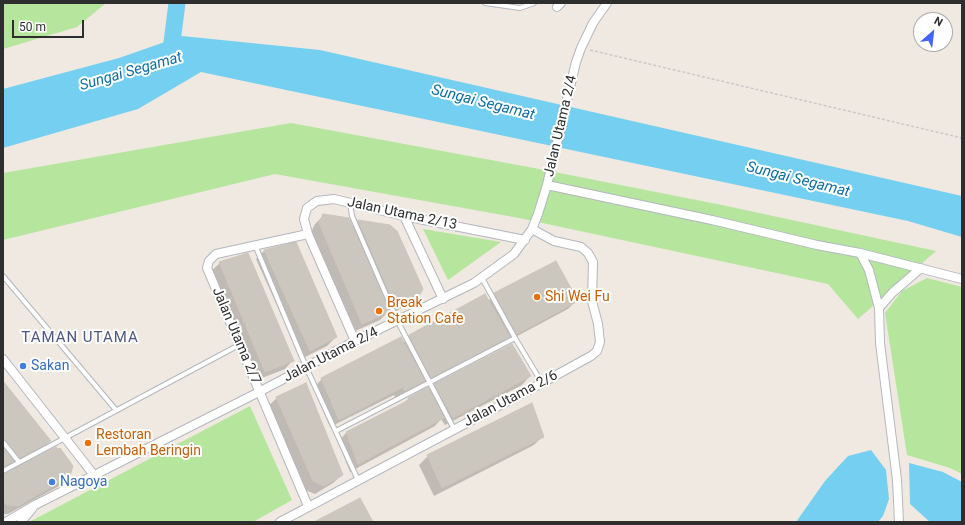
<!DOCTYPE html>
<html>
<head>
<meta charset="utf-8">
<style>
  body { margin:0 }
  #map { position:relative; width:965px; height:525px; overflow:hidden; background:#efe9e1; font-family:Roboto,sans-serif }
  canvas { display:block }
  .frame { position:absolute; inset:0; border:4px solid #2e2e2e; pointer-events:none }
  .north { position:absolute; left:913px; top:12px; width:40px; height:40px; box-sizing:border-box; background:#fff; border:1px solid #ababab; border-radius:50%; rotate:28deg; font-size:11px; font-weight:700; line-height:16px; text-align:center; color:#2e2e2e }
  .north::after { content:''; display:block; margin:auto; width:14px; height:18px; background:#4264fb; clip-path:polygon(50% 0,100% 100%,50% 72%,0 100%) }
  .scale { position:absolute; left:12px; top:20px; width:72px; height:18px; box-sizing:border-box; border:2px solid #2e2e2e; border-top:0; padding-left:5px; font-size:12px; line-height:14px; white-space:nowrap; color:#2e2e2e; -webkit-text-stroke:3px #fff; paint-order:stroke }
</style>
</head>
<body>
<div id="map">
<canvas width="965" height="525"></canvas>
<div class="frame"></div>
<div class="north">N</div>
<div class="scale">50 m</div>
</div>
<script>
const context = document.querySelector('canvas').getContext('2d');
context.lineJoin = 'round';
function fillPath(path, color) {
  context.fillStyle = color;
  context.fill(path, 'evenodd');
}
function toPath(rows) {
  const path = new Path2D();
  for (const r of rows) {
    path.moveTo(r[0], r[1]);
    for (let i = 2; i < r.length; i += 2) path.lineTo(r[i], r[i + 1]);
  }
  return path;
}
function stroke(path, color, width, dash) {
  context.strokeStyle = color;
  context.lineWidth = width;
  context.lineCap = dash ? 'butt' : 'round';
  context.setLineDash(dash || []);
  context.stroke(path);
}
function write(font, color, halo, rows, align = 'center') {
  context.font = font + ' Roboto,sans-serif';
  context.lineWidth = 4;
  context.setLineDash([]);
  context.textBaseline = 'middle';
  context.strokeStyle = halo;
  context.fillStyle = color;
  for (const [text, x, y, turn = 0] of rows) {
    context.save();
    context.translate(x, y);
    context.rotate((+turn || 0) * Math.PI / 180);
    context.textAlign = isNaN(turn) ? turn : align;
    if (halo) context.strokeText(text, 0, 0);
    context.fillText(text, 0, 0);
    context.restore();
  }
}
const green = toPath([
  [3,3,106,3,77,27,3,49],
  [291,123,534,168,722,205,936,251,858,319,828,284,519,218,275,174,3,240,3,173],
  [423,229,501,242,448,280],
  [927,278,962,287,962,474,950,468,907,455,885,313,902,291],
  [250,406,292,500,253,522,31,521]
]);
const water = toPath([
  [182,36,320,50,962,196,962,237,908,221,201,72,138,109,3,148,3,89,119,58],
  [871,450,886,470,889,499,883,516,878,522,796,522,825,481,848,456],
  [909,463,943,472,962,482,962,522,930,522,910,504]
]);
const shadow = toPath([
  [324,215,352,227,358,221,389,226,418,295,409,304,387,316,386,314,380,320,353,332,311,232,315,224],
  [296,244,336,337,327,346,301,359,256,259,264,251],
  [220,263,293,360,285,369,257,380,211,271],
  [495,294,576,301,568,309,508,341,506,339,501,345,422,385,421,383,415,389,396,399,394,395,330,427,313,388,322,379,403,343,410,336,485,295,488,301],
  [530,376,522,385,445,425,441,419,435,426,350,472,338,442,346,433,403,404,409,398,429,391,435,385],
  [3,382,50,441,42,450,11,466,10,464,3,470],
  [277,398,342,475,333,483,315,494,305,490,268,406],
  [542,437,534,445,434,496,419,465,428,456],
  [3,475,70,476,61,485,8,514,3,514]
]);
const river = toPath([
  [170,58,177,3]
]);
const building = toPath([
  [323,214,349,218,390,312,362,324,319,223,323,214],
  [358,220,390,225,397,231,423,289,419,296,396,308,358,220],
  [296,242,337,337,310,351,264,250,296,242],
  [248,253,294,361,265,372,219,262,248,253],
  [556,261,578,301,517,334,494,293,556,261],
  [485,294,510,337,431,378,409,335,485,294],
  [401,337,425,381,405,391,403,387,339,420,321,378,401,337],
  [512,344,531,376,453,418,434,384,512,344],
  [3,381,51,441,20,458,3,439,3,381],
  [306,383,343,475,324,486,313,481,276,397,306,383],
  [428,387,444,418,358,464,346,432,409,400,408,398,428,387],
  [532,403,544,437,442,488,427,455,532,403],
  [56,447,58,449,60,448,73,466,70,476,18,506,7,505,3,501,3,474,56,447],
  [3,448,14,461,3,467,3,448],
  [360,498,373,522,314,522,360,498]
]);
const path = toPath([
  [590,50,962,138]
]);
const service = toPath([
  [485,3,520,8,534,3],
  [350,203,352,216,397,320,454,429],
  [255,245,306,367,358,480],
  [3,276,116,410],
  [482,278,515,338,542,383],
  [336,431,515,338],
  [3,442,19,462],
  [3,471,239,345]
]);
const minor = toPath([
  [557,7,561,3],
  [547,185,712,220,817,245,860,253,962,279],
  [404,216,443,299],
  [308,234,216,254,209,261,207,268,308,506],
  [860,253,869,270,879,308,880,343,897,480,899,522],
  [879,308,892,293,921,268],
  [355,341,308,234,304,219,307,208,317,201,334,199,404,216,525,240],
  [3,359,94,475],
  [6,522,35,505,259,392,355,341,474,283,514,254,532,229,538,214,547,185,576,62,581,48,593,23,607,3],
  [21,522,32,509],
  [280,522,542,383,591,356,597,351,600,342,598,324,592,301,593,262,588,253,581,247,554,241,532,229]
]);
const markers = [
  [537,297,4,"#e8710a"],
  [379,311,4,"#e8710a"],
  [23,366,4,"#3f7fe0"],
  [88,443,4,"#e8710a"],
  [52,482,4,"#3f7fe0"]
];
const streetNames = [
  ["Jalan Utama 2/4",561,126,-77],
  ["Jalan Utama 2/13",402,214,12],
  ["Jalan Utama 2/7",236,336,67],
  ["Jalan Utama 2/4",331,355,-27],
  ["Jalan Utama 2/6",511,399,-28]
];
const foodNames = [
  ["Shi Wei Fu",545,297],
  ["Break",387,303],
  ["Station Cafe",387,319],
  ["Restoran",96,435],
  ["Lembah Beringin",96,451]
];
const shopNames = [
  ["Sakan",31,366],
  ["Nagoya",60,482]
];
const waterNames = [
  ["Sungai Segamat",131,72,-16],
  ["Sungai Segamat",483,103,14],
  ["Sungai Segamat",798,180,14]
];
const neighbourhoodNames = [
  ["TAMAN UTAMA",80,338]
];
fillPath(green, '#b6e59e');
fillPath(water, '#75cff0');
fillPath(shadow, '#0003');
stroke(river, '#75cff0', 17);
fillPath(building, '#cbc7bf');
stroke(building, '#cbc5ba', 1);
stroke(service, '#b4b7c1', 6);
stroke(minor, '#b4b7c1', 10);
stroke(path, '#c9c9c9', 1.5, [3, 2]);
stroke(service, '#fff', 4);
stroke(minor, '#fff', 8);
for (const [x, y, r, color] of markers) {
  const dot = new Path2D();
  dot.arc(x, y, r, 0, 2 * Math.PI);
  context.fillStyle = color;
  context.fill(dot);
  stroke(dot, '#fff', 1.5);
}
write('14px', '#2e2e2e', '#fff', streetNames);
write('14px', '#c56008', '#fff', foodNames, 'left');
write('14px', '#366cbe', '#fff', shopNames, 'left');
write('italic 15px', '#0d6fa3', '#fff', waterNames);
context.letterSpacing = '1px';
write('15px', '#4d5680', '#fff', neighbourhoodNames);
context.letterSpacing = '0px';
</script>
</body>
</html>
